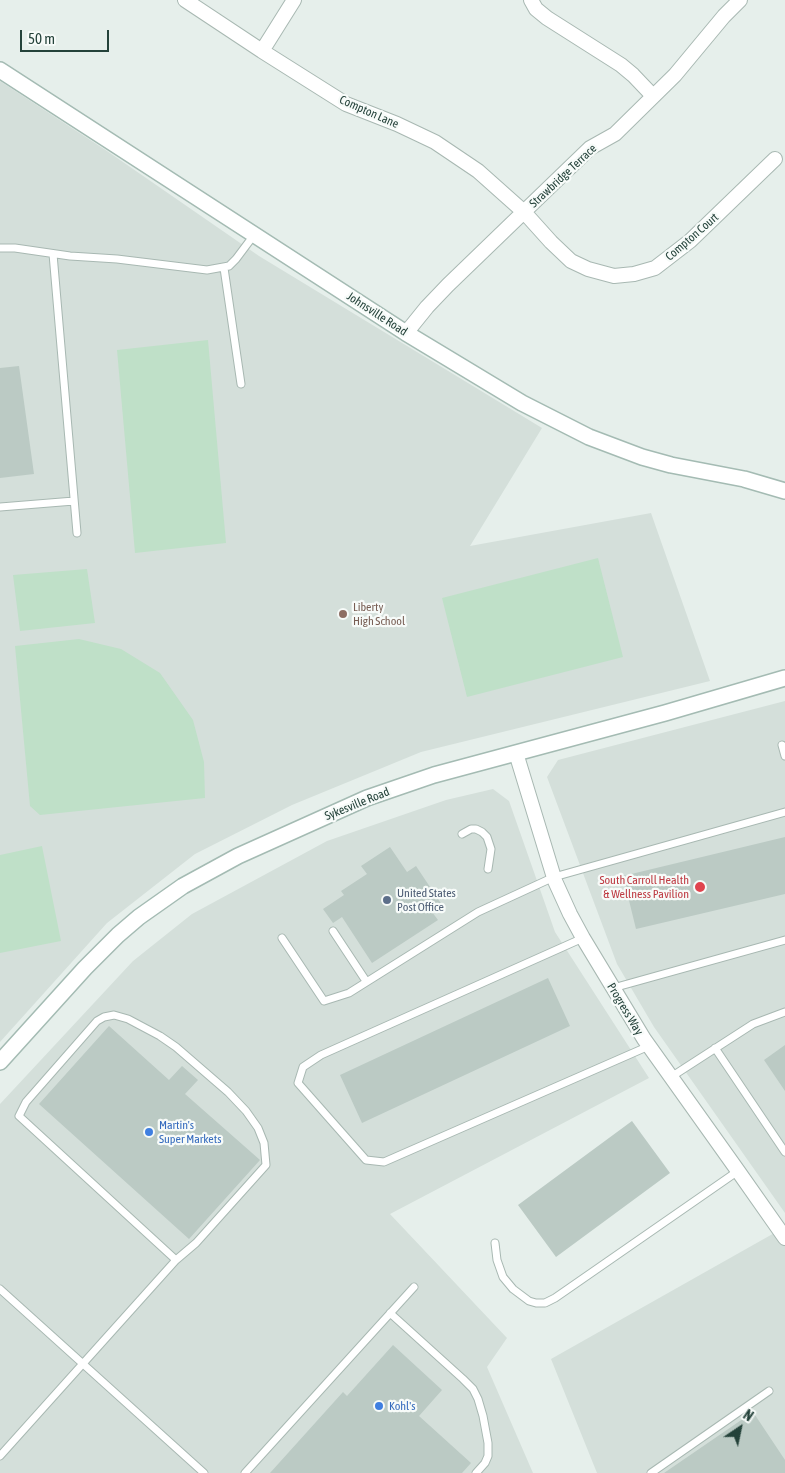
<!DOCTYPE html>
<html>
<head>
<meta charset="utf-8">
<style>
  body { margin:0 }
  #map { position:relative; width:785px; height:1473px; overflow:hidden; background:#e6efeb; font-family:"Asap Condensed",sans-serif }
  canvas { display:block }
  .north { position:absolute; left:715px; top:1403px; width:50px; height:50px; -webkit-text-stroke:4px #f7fbf9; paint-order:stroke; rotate:34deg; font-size:14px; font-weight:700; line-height:20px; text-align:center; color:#24423a }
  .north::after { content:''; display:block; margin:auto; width:18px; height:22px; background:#24423a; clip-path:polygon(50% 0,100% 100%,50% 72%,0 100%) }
  .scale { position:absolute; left:20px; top:30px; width:89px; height:22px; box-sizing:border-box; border:2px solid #24423a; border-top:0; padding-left:6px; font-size:15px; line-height:18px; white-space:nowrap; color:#24423a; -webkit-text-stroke:4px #f7fbf9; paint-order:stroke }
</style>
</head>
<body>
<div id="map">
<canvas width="785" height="1473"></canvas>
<div class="north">N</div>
<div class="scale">50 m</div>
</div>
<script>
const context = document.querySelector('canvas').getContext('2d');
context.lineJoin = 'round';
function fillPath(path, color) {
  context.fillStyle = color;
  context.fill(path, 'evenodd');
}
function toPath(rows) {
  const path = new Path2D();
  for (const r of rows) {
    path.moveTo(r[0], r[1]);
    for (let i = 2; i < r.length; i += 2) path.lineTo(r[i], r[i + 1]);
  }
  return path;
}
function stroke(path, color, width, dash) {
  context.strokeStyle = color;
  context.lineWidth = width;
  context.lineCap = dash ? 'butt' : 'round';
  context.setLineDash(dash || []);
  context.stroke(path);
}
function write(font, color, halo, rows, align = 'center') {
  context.font = font + ' "Asap Condensed",sans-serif';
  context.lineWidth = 4.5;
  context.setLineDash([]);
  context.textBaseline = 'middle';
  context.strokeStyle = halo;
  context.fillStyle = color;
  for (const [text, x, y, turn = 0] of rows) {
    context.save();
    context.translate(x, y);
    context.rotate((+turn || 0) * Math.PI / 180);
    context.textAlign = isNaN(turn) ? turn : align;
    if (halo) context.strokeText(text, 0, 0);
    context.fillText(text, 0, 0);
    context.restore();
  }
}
const built = toPath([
  [0,81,107,151,259,256,542,428,470,546,651,513,710,681,421,752,292,805,195,854,107,923,0,1042],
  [785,701,785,1213,654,1027,617,964,547,777,558,760],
  [493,789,509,801,555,932,649,1078,390,1214,507,1338,487,1367,533,1473,0,1473,0,1104,133,961,192,914,327,841,446,800],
  [785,1227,785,1473,597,1473,551,1359]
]);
const green = toPath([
  [208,340,226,543,135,553,117,350],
  [598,558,623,657,467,697,442,598],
  [87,569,95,623,20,631,13,575],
  [79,639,121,649,160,673,193,720,204,762,205,798,40,815,30,806,15,646],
  [42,846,61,941,0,953,0,855]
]);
const building = toPath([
  [19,366,34,474,0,478,0,368],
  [785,837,785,894,636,929,623,876],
  [390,847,407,872,416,866,442,905,432,912,438,920,372,963,342,917,333,923,323,909,344,895,341,891,367,874,361,866],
  [548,978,570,1026,362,1123,340,1075],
  [109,1026,169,1080,182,1066,198,1080,185,1094,260,1160,189,1239,39,1104],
  [785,1045,785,1091,764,1060],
  [632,1121,670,1173,556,1257,518,1205],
  [393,1345,442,1390,419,1416,471,1463,462,1473,270,1473,343,1392,347,1396],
  [753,1412,785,1460,785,1473,664,1473]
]);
const lane = toPath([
  [0,248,15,248,70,256,117,259,207,270,229,266,236,259,254,235],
  [53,254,77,533],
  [224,268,241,384],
  [0,507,74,501],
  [782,745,785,756],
  [462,834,471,829,476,829,482,832,487,837,491,849,488,869],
  [333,931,366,981],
  [282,938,324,1001,349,993,478,912,554,877,785,812],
  [583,938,321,1055,303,1067,298,1083,366,1160,384,1162,649,1046],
  [613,988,785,940],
  [715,1048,785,1152],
  [671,1077,753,1024,785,1012],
  [495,1243,497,1260,503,1277,513,1289,529,1301,536,1303,545,1303,555,1298,738,1171],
  [0,1289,204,1473],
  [390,1313,463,1379,473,1389,478,1399,483,1416,488,1443,488,1456,485,1463,476,1473],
  [0,1456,176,1260,196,1243,266,1165,264,1143,258,1128,246,1111,228,1092,176,1047,160,1036,128,1019,114,1015,104,1017,97,1021,26,1102,19,1116,176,1260],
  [245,1473,414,1287],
  [651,1473,769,1391]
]);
const street = toPath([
  [185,0,262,51,346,104,397,124,435,142,478,171,524,212,551,242,571,261,588,269,614,276,634,274,655,268,690,241,775,159],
  [531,0,536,9,547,18,621,65,633,75,653,96],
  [262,51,294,0],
  [406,333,427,307,448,285,590,148,615,134,675,75,724,16,740,0],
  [516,753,555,881,570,914,583,938,644,1039,738,1171,785,1238]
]);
const secondary = toPath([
  [0,70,406,333,522,403,589,437,642,457,671,465,744,479,785,491],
  [0,1062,85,968,118,935,139,917,183,886,238,856,367,798,434,775,665,713,785,678]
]);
const markers = [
  [343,614,5,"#8d6e63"],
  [700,887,6,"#e0444e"],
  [387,900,5,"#5c6f8a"],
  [149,1132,5,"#3f7fe0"],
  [379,1406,5,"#3f7fe0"]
];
const streetNames = [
  ["Compton Lane",369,112,24],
  ["Strawbridge Terrace",563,176,-43],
  ["Compton Court",692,237,-41],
  ["Johnsville Road",377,314,33],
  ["Sykesville Road",357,804,-22],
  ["Progress Way",625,1009,59]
];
const educationNames = [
  ["Liberty",353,607],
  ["High School",353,621]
];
const healthNames = [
  ["South Carroll Health",689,880],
  ["& Wellness Pavilion",689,894]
];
const serviceNames = [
  ["United States",397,893],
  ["Post Office",397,907]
];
const shopNames = [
  ["Martin's",159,1125],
  ["Super Markets",159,1139],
  ["Kohl's",389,1406]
];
fillPath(built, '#d4dfda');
fillPath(green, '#bfe0c8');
fillPath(building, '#bbcac4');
stroke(lane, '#a8b8b2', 9);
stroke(street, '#a8b8b2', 16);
stroke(secondary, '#a4bbb3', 18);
stroke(lane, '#fff', 7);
stroke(street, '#fff', 14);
stroke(secondary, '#fff', 15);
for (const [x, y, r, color] of markers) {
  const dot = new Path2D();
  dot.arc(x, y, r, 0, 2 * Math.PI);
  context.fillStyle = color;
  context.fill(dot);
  stroke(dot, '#f7fbf9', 2);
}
write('12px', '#24423a', '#f7fbf9', streetNames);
write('12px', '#785e54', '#f7fbf9', educationNames, 'left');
write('12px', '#be3a42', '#f7fbf9', healthNames, 'right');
write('12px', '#4e5e75', '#f7fbf9', serviceNames, 'left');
write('12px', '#366cbe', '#f7fbf9', shopNames, 'left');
</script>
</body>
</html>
